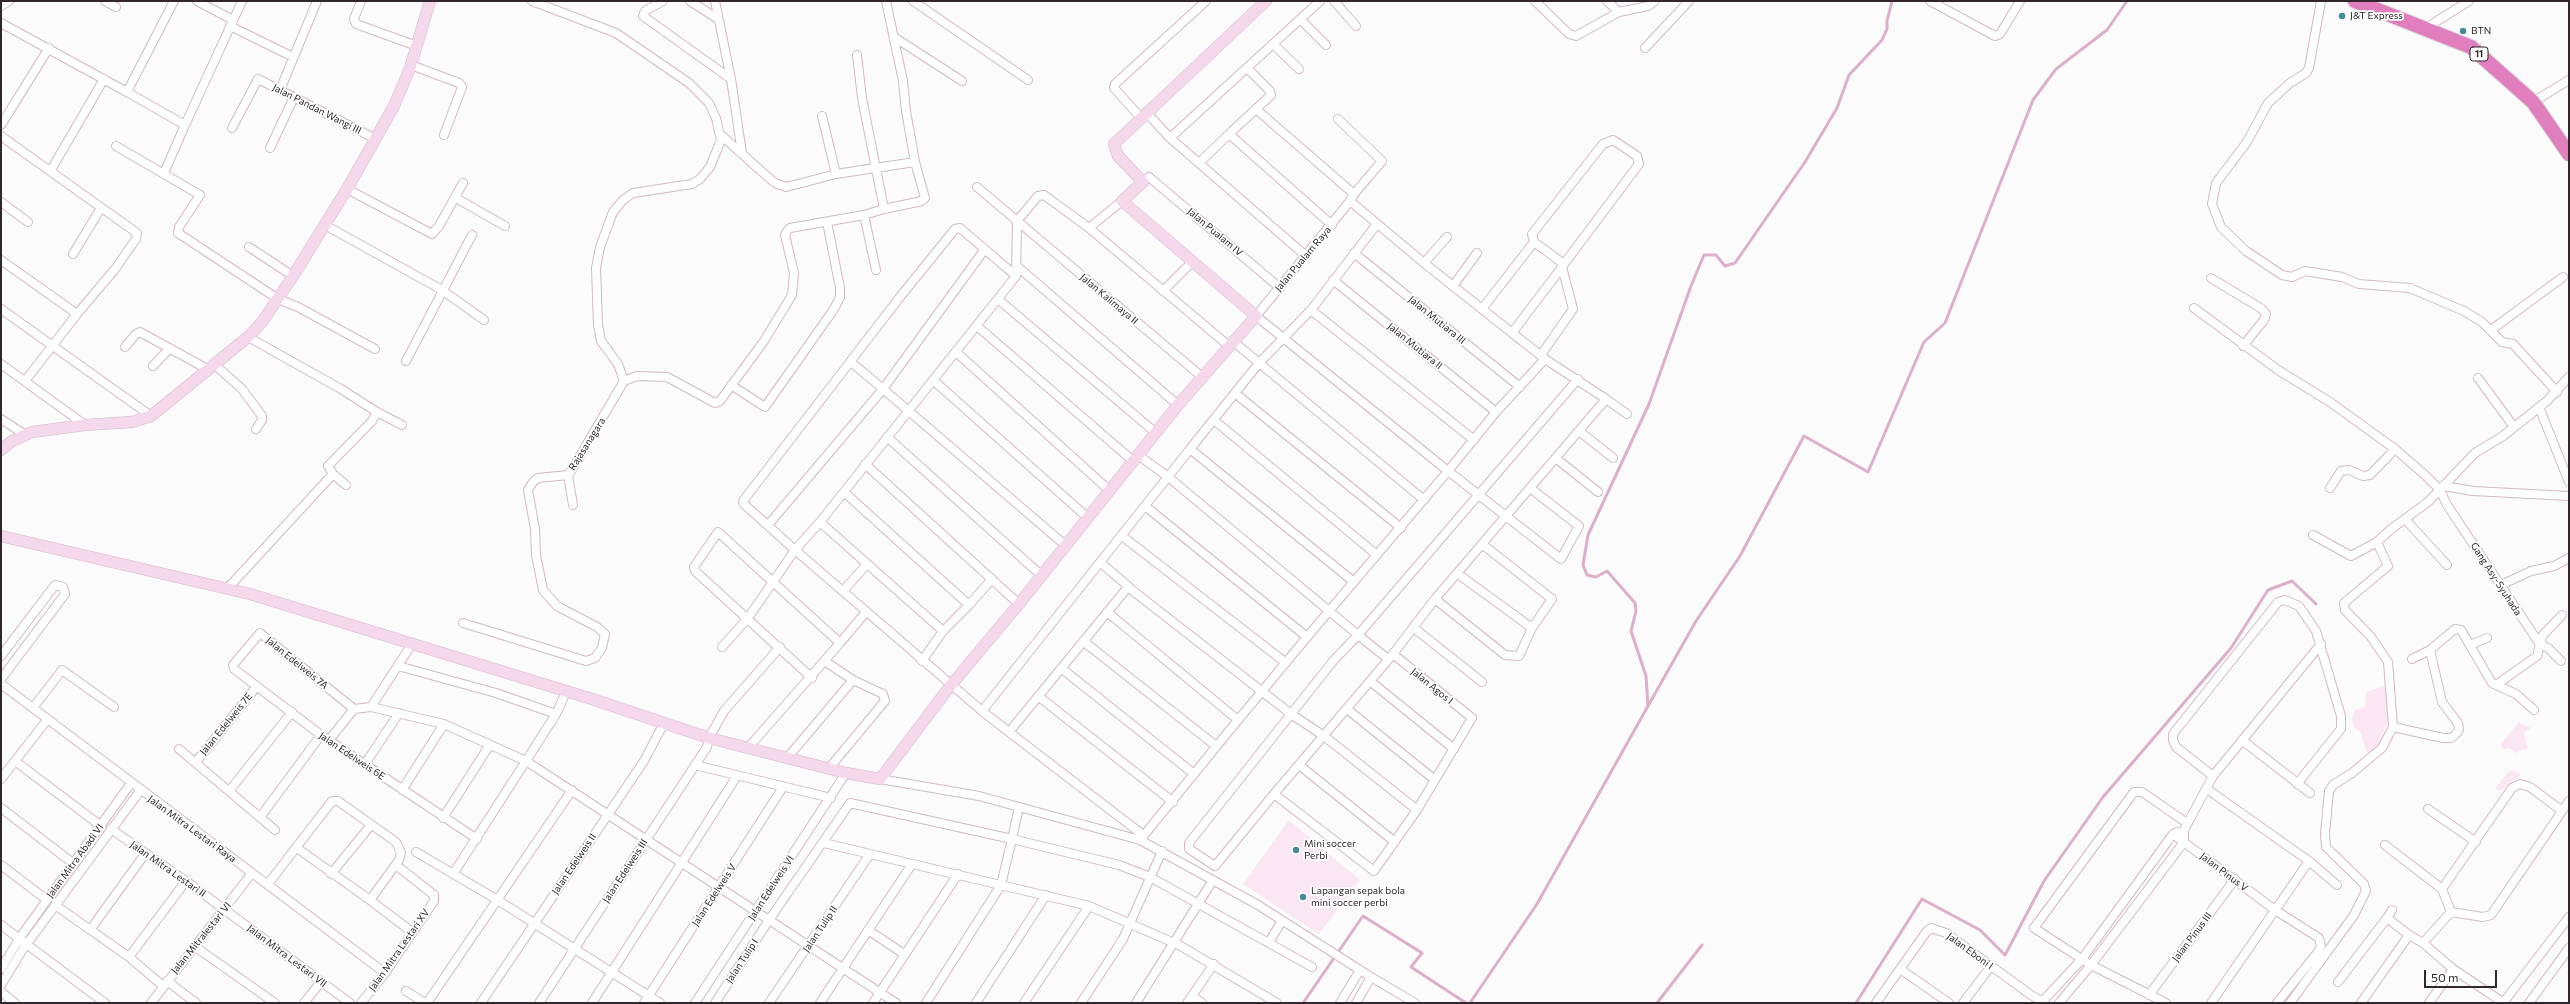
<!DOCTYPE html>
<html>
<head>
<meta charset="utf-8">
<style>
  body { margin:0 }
  #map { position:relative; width:2570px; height:1004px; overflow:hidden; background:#fbfbfb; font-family:Commissioner,sans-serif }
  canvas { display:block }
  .frame { position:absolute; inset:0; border:2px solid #30262c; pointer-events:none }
  .scale { position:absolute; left:2424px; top:970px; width:73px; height:18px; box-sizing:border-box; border:2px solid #30262c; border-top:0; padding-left:5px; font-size:12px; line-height:14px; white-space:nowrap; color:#30262c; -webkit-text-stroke:3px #fff; paint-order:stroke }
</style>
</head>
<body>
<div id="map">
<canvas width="2570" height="1004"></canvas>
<div class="frame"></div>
<div class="scale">50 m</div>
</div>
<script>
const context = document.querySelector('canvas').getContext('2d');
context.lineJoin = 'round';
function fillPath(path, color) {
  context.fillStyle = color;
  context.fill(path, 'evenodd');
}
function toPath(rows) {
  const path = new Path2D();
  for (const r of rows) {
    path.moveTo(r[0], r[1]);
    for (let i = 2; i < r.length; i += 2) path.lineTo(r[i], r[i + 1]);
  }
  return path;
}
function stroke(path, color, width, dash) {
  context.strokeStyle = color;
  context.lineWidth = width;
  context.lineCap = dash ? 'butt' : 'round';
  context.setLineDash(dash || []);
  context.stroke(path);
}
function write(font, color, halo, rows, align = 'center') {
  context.font = font + ' Commissioner,sans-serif';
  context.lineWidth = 3.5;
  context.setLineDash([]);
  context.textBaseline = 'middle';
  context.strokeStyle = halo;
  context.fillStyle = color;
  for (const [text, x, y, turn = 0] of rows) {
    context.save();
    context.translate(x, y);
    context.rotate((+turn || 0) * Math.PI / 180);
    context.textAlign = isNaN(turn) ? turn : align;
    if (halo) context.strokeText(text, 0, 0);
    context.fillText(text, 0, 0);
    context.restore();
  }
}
const green = toPath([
  [2390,684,2388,721,2377,748,2367,753,2361,733,2354,727,2352,719,2355,710,2366,707,2366,692],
  [2519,722,2531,728,2524,733,2528,748,2515,753,2509,748,2503,750,2501,744],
  [2514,770,2521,775,2500,791,2495,789,2508,772],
  [1289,820,1360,880,1319,934,1243,884]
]);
const stream = toPath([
  [1648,706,1696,621,1740,556,1804,436,1868,472,1924,342,1945,323,2033,100,2056,69,2107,30,2127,1],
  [1303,1003,1363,916,1422,953,1411,967,1466,1003],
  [1470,1003,1537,904,1648,706,1646,676,1631,631,1636,611,1635,603,1607,571,1596,577,1587,575,1583,565,1588,535,1649,404,1691,286,1704,255,1716,255,1725,266,1735,263,1805,162,1837,108,1849,75,1882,40,1887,29,1887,21,1892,1],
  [1657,1003,1702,945],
  [1856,1003,1922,899,1980,930,2005,955,2044,881,2103,797,2231,648,2268,590,2292,581,2316,604]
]);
const street = toPath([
  [105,1,116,7],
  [197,1,233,20],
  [361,1,354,19,356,24,417,46],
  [663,1,645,11,643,16,731,79],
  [690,1,718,19],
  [715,1,731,79,742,153],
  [913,1,1028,80],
  [1334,1,1356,26],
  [1535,1,1569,34,1576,36,1619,12,1648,6,1655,1],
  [1607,1,1619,12],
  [1930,1,1995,36,2000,34,2020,1],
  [2321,1,2309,68,2306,73,2290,83,2268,103,2247,142,2216,183,2212,204,2221,227,2246,251,2282,275,2292,277,2305,271,2342,277,2359,284,2410,288,2464,311,2482,322,2502,342,2513,344,2557,392],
  [1,6,9,1],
  [1301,20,1326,45],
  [1,23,127,92,174,1],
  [230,26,293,57],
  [2426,28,2469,1],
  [894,37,962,81],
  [1274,45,1299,69],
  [1645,48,1689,1],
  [411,65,459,83,462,87,444,135],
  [280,90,317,1],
  [127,92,185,125,164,173],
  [2533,102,2569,80],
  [1146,112,1170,138,1306,256],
  [822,116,836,174],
  [1141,118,1114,88,1115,84,1206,1],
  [1338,119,1382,161,1354,194],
  [1,125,49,48],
  [185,125,242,1],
  [232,128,258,79,376,139],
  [720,134,761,171,775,183,786,187,836,174,915,162,906,111,903,81,886,1],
  [1229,134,1271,95,1270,91,1248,69],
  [1,136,137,233,136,239,115,269,77,314,25,381],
  [1170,138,1320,1],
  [116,146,200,195,179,227,178,233,278,299,298,307,375,349],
  [270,148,294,97],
  [1199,163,1229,134,1332,225],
  [51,170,104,79],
  [1143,182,1149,177,1280,288],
  [977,187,1201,376],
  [347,189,432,234,439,226,463,183],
  [456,198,505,226],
  [1122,201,1089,228,1229,346],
  [1,202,28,222],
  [884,209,922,201,925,198,915,162],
  [864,215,876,270],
  [325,225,442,290,484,320],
  [249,247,293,276],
  [1354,253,1520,387],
  [73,254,101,208],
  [1,260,77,314],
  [1424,263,1447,237],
  [1018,267,1178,405],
  [1016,276,960,228,955,229,900,297,743,501,744,504,795,550,820,522,1016,276,1017,221,1038,196,1044,195,1089,228],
  [2211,278,2262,309,2266,314,2264,320,2243,346],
  [1333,280,1496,412],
  [1453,286,1477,253],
  [1163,291,1192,262],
  [999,300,1156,433],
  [2194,308,2278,370,2330,402,2395,449,2425,475,2440,490,2447,505,2539,643,2548,648,2561,661],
  [1,309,151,416],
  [1482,309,1534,242],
  [1311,310,1474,440],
  [977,326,1133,461],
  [2491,330,2563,277],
  [1512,333,1562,267],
  [1234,342,1424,500],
  [125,347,136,334,140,332,209,370],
  [956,352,1109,490],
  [1541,355,1573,309,1562,267,1564,264,1639,164,1637,156,1613,140,1603,144,1532,234,1534,242,1564,264],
  [406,361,472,235],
  [851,362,883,389,985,249],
  [1,364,85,425],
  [215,365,242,389,262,416,262,420,256,429],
  [153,366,169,349],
  [2478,378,2514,427],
  [933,380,1088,518],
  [624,381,637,376,667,377,715,403,720,401,764,341,792,295,794,273,785,235,787,231,790,228,864,215,884,209,862,98,857,55],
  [731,385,765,407,834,309,840,297,840,288,827,222],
  [1236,394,1401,528],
  [1606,399,1627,414],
  [2539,407,2569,482],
  [377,412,402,425],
  [1,419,24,434],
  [1215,421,1377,555],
  [1579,431,1613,458],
  [887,437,1042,576],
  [1138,455,1167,476,1358,635,1578,379],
  [1557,459,1598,492],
  [865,464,1019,604],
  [333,474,346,485],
  [568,475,573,505],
  [2443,486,2473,491,2569,496],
  [1530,488,1579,526,1561,559,1448,471,1496,412,1545,359],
  [2330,488,2341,471,2349,470,2363,476,2370,475,2395,449],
  [1145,506,1307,637,1448,471,1256,316,1350,201],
  [2405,519,2447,565],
  [820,522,943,631,969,605,844,492],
  [768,525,883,389,1065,545],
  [2313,535,2351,556,2377,542],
  [1122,536,1286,663],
  [1100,562,1129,587],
  [1458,574,1532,628],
  [1354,582,1190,449,1259,363,1311,310,1377,224],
  [2501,585,2531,571,2554,566,2569,558],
  [227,589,333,474,328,466,372,421,377,412,341,389,248,337],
  [843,591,867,564],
  [1435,599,1505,655,1519,656,1532,628,1552,599,1482,544],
  [969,605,992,579],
  [1107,612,1238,720,1140,840],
  [463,623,586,661,595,658,602,648,605,634,597,627,557,606,543,590,536,555,535,529,528,490,533,482,538,478,568,475,571,471,624,381,618,364,601,341,598,325,596,268,600,247,613,212,623,200,633,193,692,184,700,179,710,167,721,140,716,118,709,103,689,83,616,33,532,1],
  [1414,628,1482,682],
  [1083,641,1216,746],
  [412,644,371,707,444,724,526,761,556,714,566,692],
  [2470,645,2487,638],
  [722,647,748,618,795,550,982,711,1190,449],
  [1,656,55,585,63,587,65,594,1,679],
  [1388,659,1358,635,1334,660,1291,714,1324,736,1417,810],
  [2412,659,2430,650],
  [922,661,943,631],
  [398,666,496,693,556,714],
  [1061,668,1194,774],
  [812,678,695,571,694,567,718,532,840,643,866,612],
  [1370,681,1454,749],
  [1,684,385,973],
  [2496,685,2537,656,2542,636,2562,615],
  [1038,696,1173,802],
  [371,707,354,709,260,633,233,665,234,669,321,735,477,839],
  [33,708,62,670,114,707],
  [1347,709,1435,780],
  [982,711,1009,732],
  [1238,720,1307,637],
  [2393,727,2443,738,2451,738,2457,733,2459,730,2458,723,2442,702,2430,650,2455,629,2461,630,2492,683,2516,694,2534,710],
  [329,740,354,709],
  [2242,740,2310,793],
  [748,748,840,643],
  [179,749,275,830],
  [788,757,853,680,826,662],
  [15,761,101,826],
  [196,762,257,686],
  [365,764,399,713],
  [695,765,831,798],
  [1299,765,1395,842],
  [830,767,885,701,883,694,853,680],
  [2213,776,2176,747,2173,740,2173,734,2278,602,2285,600,2299,606,2316,631,2341,716,2341,729,2297,784],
  [1,779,47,720],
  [880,779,979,796,1140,840,1258,905,1371,977,1356,1003],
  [2207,789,2309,861,2337,885],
  [230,790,292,712],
  [402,790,444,724],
  [1274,794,1374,871,1376,868,1417,810,1472,718,1393,654],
  [1,808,74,864],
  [2428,809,2476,842],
  [261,816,321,735],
  [443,818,489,746],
  [111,829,186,881,350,1003],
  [2173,834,2275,910,2319,938,2321,946,2318,952,2277,1003],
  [1143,835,1009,732,1128,587,1291,714,1189,843,1189,849,1215,866,1274,794,1393,654,1435,599,1606,399,1545,359,1424,263,1350,201,1354,194,1257,110],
  [824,843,1089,906,1179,945,1277,1003],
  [2385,845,2442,889],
  [416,852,496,899,660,1003],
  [1,865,47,900],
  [331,874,371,825],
  [453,874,526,761,896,1003],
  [268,884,332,801,338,801,396,842,401,853,399,860,370,900,297,848],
  [370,900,412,932],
  [55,905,129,957,163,986],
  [2451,912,2483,917,2491,915,2569,801],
  [2387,918,2392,910],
  [1,925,105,1003],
  [90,930,145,854],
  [868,930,904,954],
  [1269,942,1282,921],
  [2423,943,2453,969,2504,1003],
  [194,946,275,1003],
  [129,957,186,881],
  [1,969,19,939,131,783],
  [1900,969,1949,1003],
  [1371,977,1415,1003],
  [167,981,196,1003],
  [2338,982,2387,918,2409,935],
  [1,985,23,949,140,791],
  [406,991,425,1003],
  [1,992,15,1003],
  [2149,995,2235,879],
  [1192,996,1202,1003],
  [151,1003,252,873],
  [304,1003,321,982],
  [361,1003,385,973,434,901,434,895,396,865],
  [427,1003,572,790],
  [481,1003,644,761,664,723],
  [539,1003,707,747,709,738,724,711,780,647],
  [592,1003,737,776],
  [644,1003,783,787],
  [695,1003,846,773],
  [715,1003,769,920,850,803,1012,839,1019,807],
  [769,1003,870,854],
  [820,1003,912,864],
  [873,1003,958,874],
  [926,1003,1001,885,1012,839,1119,865,1150,877,1312,967],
  [976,1003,1046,895],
  [1024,1003,1089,906],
  [1081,1003,1123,939,1162,851],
  [1136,1003,1213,880],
  [1187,1003,1214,964],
  [1340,1003,1360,970],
  [1876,1003,1927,931,1931,928,1946,933,2031,995,2045,1003],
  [1963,1003,1991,966],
  [2041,1003,2082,959,2173,834,2177,832],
  [2059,1003,2091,965,2184,842,2184,830,2213,776,2321,644],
  [2166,1003,2091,965,2034,928,2134,792,2142,792,2187,823],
  [2211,1003,2309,861],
  [2290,1003,2354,915,2366,891,2364,884,2326,847,2325,834,2329,791,2333,785,2352,773,2382,748,2393,727,2388,662,2371,637,2345,610,2344,603,2388,566,2377,542,2391,529,2428,502,2475,453,2503,436,2547,401,2569,377],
  [2361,1003,2409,935,2423,943,2451,912,2442,889,2512,788,2520,784,2530,787,2562,811],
  [2429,1003,2453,969],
  [2503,1003,2569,917],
  [2529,1003,2569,948]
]);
const secondary = toPath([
  [1,450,12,441,32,432,85,425,132,422,151,416,248,337,262,322,293,276,347,189,394,106,410,68,430,1],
  [1,536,250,594,592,699,709,738,846,773,880,779,951,685,1019,604,1178,405,1256,316,1122,201,1143,182,1118,156,1114,144,1266,1]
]);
const highway = toPath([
  [2355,1,2471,47,2533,102,2569,154]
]);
const markers = [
  [2342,16,4,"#468c96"],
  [2463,31,4,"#468c96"],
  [1296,850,4,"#468c96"],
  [1303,897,4,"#468c96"]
];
const shields = [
  [2479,54,18]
];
const shieldNames = [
  ["11",2479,54]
];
const poiNames = [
  ["J&T Express",2350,16],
  ["BTN",2471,31],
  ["Mini soccer",1304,844],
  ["Perbi",1304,856],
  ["Lapangan sepak bola",1311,891],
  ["mini soccer perbi",1311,903]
];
const streetNames = [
  ["Jalan Pandan Wangi III",317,109,27],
  ["Jalan Pualam IV",1215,232,40],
  ["Jalan Pualam Raya",1303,259,-50],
  ["Jalan Kalimaya II",1109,299,40],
  ["Jalan Mutiara III",1437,320,39],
  ["Jalan Mutiara II",1415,346,39],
  ["Rajasanagara",587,444,-58],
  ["Gang Asy-Syuhada",2496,579,57],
  ["Jalan Edelweis 7A",297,663,39],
  ["Jalan Agos I",1432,686,39],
  ["Jalan Edelweis 7E",226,724,-51],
  ["Jalan Edelweis 6E",352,756,34],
  ["Jalan Mitra Lestari Raya",192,829,36],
  ["Jalan Mitra Abadi VI",75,861,-54],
  ["Jalan Edelweis II",574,864,-56],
  ["Jalan Mitra Lestari II",168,869,35],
  ["Jalan Edelweis III",625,871,-57],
  ["Jalan Pinus V",2224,872,37],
  ["Jalan Edelweis VI",771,888,-57],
  ["Jalan Edelweis V",714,895,-57],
  ["Jalan Tulip II",820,929,-56],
  ["Jalan Pinus III",2192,937,-53],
  ["Jalan Mitralestari VI",201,938,-51],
  ["Jalan Mitra Lestari XV",399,950,-55],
  ["Jalan Eboni I",1970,951,36],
  ["Jalan Mitra Lestari VII",287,956,37],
  ["Jalan Tulip I",742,961,-57]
];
fillPath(green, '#fbe7f3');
stroke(stream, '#ddafcb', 3);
stroke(street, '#d3b8c8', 10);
stroke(secondary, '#d3b8c8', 12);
stroke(highway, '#dad8d9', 16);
stroke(street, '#fff', 8);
stroke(secondary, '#f6d8ec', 11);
stroke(highway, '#e17ebe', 14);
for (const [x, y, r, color] of markers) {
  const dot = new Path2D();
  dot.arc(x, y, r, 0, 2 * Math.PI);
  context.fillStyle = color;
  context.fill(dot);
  stroke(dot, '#fff', 1.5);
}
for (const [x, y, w] of shields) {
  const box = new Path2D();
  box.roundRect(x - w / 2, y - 7, w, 14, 3);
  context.fillStyle = '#fff';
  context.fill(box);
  stroke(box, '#30262c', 1);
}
write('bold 9px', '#30262c', null, shieldNames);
write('10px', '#30262c', '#fff', poiNames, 'left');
write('10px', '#30262c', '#fff', streetNames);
</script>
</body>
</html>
